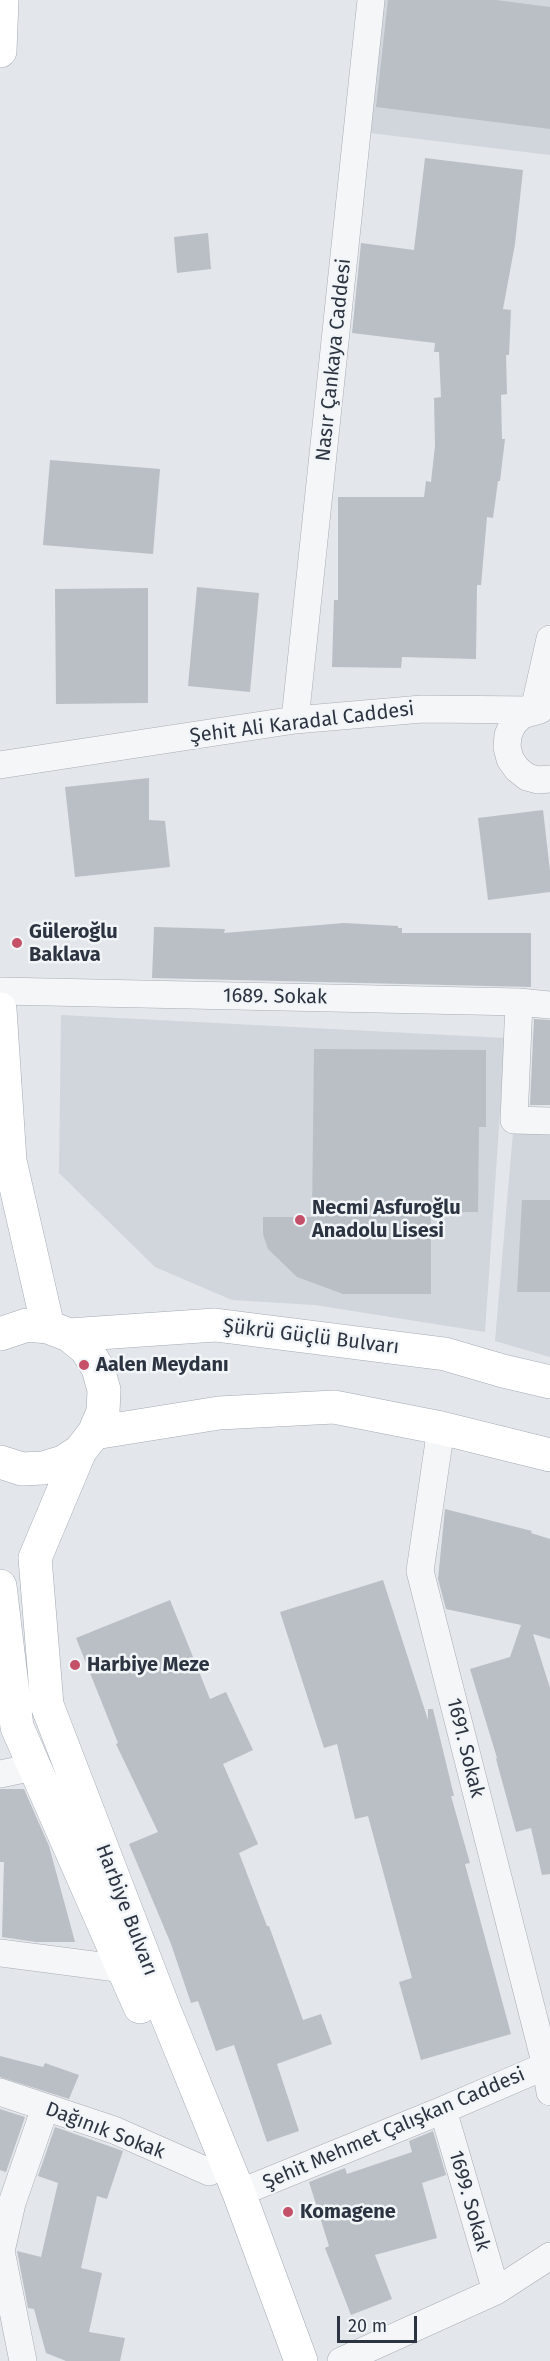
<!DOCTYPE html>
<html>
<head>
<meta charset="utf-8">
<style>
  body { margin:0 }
  #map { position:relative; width:550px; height:2361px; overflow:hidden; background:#e3e6ea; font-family:"Fira Sans",sans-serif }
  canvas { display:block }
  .scale { position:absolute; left:337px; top:2316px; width:80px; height:27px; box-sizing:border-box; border:3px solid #2c3441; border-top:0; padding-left:8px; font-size:18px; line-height:21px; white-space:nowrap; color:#2c3441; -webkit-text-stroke:4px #f2f5f7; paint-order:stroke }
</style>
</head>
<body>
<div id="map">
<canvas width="550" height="2361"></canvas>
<div class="scale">20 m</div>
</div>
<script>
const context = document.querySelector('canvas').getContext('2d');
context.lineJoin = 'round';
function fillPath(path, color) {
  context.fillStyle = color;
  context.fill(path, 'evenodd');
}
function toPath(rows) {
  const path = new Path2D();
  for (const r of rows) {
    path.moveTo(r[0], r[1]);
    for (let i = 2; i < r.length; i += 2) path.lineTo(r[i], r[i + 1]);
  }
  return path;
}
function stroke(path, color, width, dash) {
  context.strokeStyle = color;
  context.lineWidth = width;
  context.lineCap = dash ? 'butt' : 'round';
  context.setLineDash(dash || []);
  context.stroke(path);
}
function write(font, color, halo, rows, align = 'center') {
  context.font = font + ' "Fira Sans",sans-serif';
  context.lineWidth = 5;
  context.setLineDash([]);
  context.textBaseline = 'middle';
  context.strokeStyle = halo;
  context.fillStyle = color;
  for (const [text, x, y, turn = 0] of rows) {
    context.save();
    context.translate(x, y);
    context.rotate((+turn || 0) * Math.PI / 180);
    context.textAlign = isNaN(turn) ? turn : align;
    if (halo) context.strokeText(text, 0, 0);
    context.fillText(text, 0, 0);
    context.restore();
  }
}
const built = toPath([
  [378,0,550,0,550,155,362,132],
  [61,1015,505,1038,485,1332,315,1305,232,1300,155,1267,59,1173],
  [513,1132,550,1133,550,1357,495,1341]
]);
const building = toPath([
  [388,0,496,0,550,7,550,129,376,107],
  [425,158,523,170,515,244,503,309,511,310,509,355,506,355,507,394,501,395,502,439,505,439,500,481,498,481,493,518,487,517,481,585,477,585,476,659,402,657,401,668,332,667,334,600,338,600,338,497,424,497,426,481,431,482,435,446,434,398,441,397,439,352,434,352,435,343,352,333,361,243,414,250],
  [208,233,211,269,177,273,174,237],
  [50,460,160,469,153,554,43,545],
  [197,587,259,593,250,692,188,686],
  [148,588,148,703,56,704,55,589],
  [149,778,149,820,165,821,170,867,75,877,65,787],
  [543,810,550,871,550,892,488,900,478,818],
  [344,923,398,926,398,928,402,928,402,933,531,933,531,987,152,978,154,927,225,929,224,933],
  [534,1019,550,1020,550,1105,530,1105],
  [314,1049,486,1050,486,1127,479,1127,478,1212,431,1212,431,1294,343,1294,297,1277,268,1249,263,1234,263,1217,312,1217],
  [522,1200,550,1200,550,1292,517,1292],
  [445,1509,532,1531,531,1533,550,1539,550,1639,533,1634,550,1688,550,1874,542,1875,531,1828,516,1832,496,1759,497,1758,470,1669,510,1657,521,1625,446,1609,438,1579],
  [383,1580,428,1720,428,1709,433,1709,454,1796,451,1796,470,1863,465,1864,511,2034,421,2060,399,1982,412,1978,368,1816,355,1819,337,1744,324,1748,280,1612],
  [170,1600,210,1699,226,1692,253,1750,223,1764,258,1844,239,1853,267,1926,269,1926,303,2020,321,2014,332,2044,277,2064,299,2131,267,2142,234,2045,216,2051,198,2001,191,2003,171,1944,129,1844,158,1832,116,1744,118,1743,76,1638],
  [0,1789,24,1789,49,1846,75,1942,36,1942,2,1937,4,1862,0,1862],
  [0,2056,43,2067,45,2063,79,2075,69,2099,0,2077],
  [0,2109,25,2117,6,2172,0,2170],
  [55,2127,123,2151,107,2199,97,2196,81,2268,102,2273,89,2332,125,2338,120,2361,66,2361,46,2353,34,2309,28,2308,17,2251,41,2257,58,2183,38,2176],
  [433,2131,446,2175,422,2183,437,2238,375,2255,392,2299,351,2315,325,2248,329,2246,309,2182,345,2168,347,2174,412,2152,409,2141]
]);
const street = toPath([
  [540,710,522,715,513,724,508,735,507,747,510,759,517,769,527,777,538,780,550,779],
  [295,720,371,0],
  [0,765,295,720,422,709,534,710,550,639],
  [0,991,519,1002,550,1005],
  [519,1002,514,1120,550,1121],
  [441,1428,420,1571,546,2066,550,2092],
  [0,1774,34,1767],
  [0,1953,124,1969],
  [0,2092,114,2130,209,2172],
  [443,2110,496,2291],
  [239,2193,443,2110,550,2064],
  [23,2361,1,2251,12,2203,45,2108],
  [341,2361,496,2291,550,2256]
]);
const primary = toPath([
  [0,51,2,0],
  [0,1009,10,1161,48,1327],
  [0,1334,27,1325,48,1327,69,1335,86,1349,98,1368,104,1390,103,1412,94,1433,80,1451,63,1462,43,1468,22,1469,0,1462],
  [69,1335,215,1325,445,1354,503,1371,550,1382],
  [94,1433,219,1413,334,1407,441,1428,550,1455],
  [80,1451,35,1558,47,1705,164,2009,239,2193,301,2361],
  [0,1586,17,1727,140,2007]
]);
const markers = [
  [17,943,6,"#c55168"],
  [300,1220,6,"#c55168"],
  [84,1365,6,"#c55168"],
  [75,1665,6,"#c55168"],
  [288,2212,6,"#c55168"]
];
const streetNames = [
  ["Nasır Çankaya Caddesi",334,360,-84],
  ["Şehit Ali Karadal Caddesi",302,723,-7],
  ["1689. Sokak",275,997,1],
  ["Şükrü Güçlü Bulvarı",311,1337,7],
  ["1691. Sokak",465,1748,76],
  ["Harbiye Bulvarı",126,1910,69],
  ["Şehit Mehmet Çalışkan Caddesi",394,2129,-23],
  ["Dağınık Sokak",105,2131,21],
  ["1699. Sokak",469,2201,74]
];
const poiNames = [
  ["Güleroğlu",29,932],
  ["Baklava",29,955],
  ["Necmi Asfuroğlu",312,1208],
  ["Anadolu Lisesi",312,1231],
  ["Aalen Meydanı",96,1365],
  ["Harbiye Meze",87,1665],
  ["Komagene",300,2212]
];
fillPath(built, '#d1d5dc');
fillPath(building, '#babfc6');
stroke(street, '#a8adb4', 28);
stroke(primary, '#a3abb5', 34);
stroke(street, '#f5f6f8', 27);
stroke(primary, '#fff', 33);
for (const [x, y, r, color] of markers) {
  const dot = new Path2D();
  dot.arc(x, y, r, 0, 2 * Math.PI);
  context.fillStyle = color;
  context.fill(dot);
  stroke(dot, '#f2f5f7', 2);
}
write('20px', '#2c3441', '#f2f5f7', streetNames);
write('bold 20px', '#2c3441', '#f2f5f7', poiNames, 'left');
</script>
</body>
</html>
